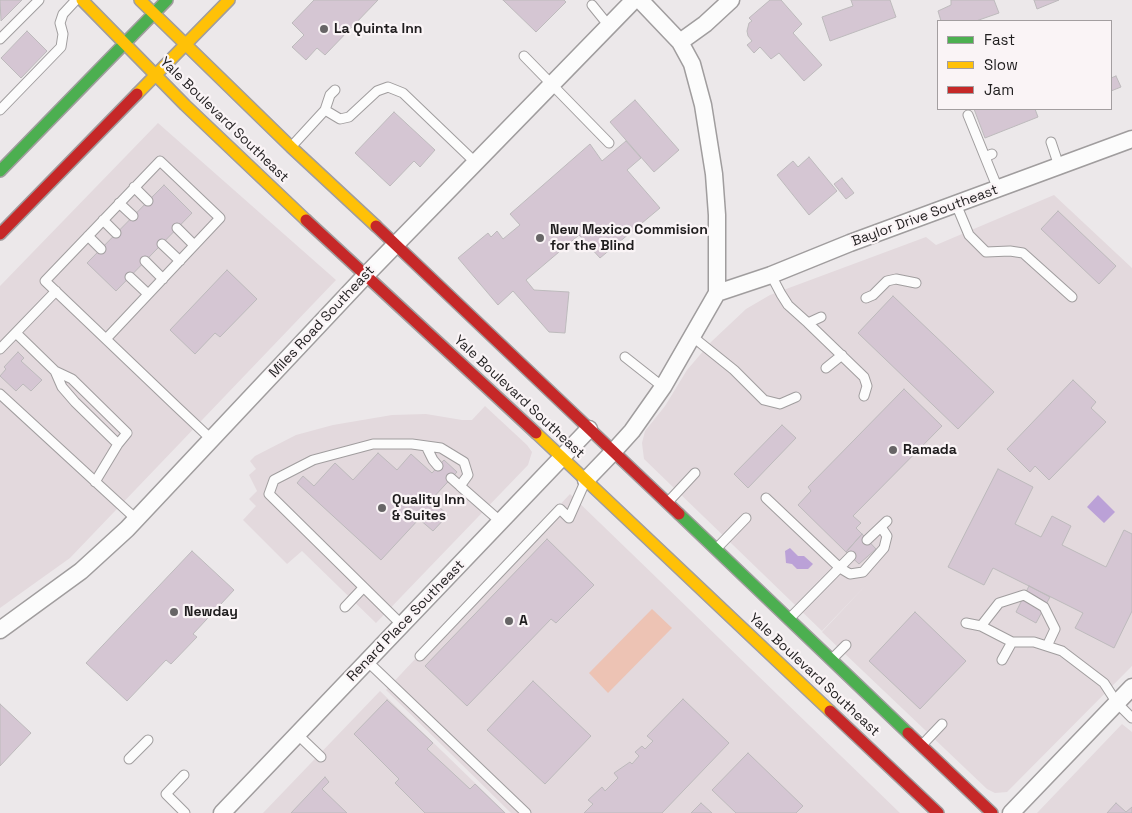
<!DOCTYPE html>
<html>
<head>
<meta charset="utf-8">
<style>
  body { margin:0 }
  #map { position:relative; width:1132px; height:813px; overflow:hidden; background:#ece8ea; font-family:"Space Grotesk",sans-serif }
  canvas { display:block }
  .legend { position:absolute; left:937px; top:20px; width:175px; height:90px; box-sizing:border-box; background:#faf4f6; border:1px solid #a39ea0; margin:0; padding:6px 9px; list-style:none; font-size:15px; color:#201e1f }
  .legend li { display:flex; align-items:center; gap:10px; height:25px }
  .legend b { width:25px; border:1px solid #a39ea0 }
</style>
</head>
<body>
<div id="map">
<canvas width="1132" height="813"></canvas>
<ul class="legend">
<li><b style="height:6px;background:#4caf50"></b>Fast</li>
<li><b style="height:6px;background:#ffc107"></b>Slow</li>
<li><b style="height:6px;background:#c62828"></b>Jam</li>
</ul>
</div>
<script>
const context = document.querySelector('canvas').getContext('2d');
context.lineJoin = 'round';
function fillPath(path, color) {
  context.fillStyle = color;
  context.fill(path, 'evenodd');
}
function toPath(rows) {
  const path = new Path2D();
  for (const r of rows) {
    path.moveTo(r[0], r[1]);
    for (let i = 2; i < r.length; i += 2) path.lineTo(r[i], r[i + 1]);
  }
  return path;
}
function stroke(path, color, width, dash) {
  context.strokeStyle = color;
  context.lineWidth = width;
  context.lineCap = dash ? 'butt' : 'round';
  context.setLineDash(dash || []);
  context.stroke(path);
}
function write(font, color, halo, rows, align = 'center') {
  context.font = font + ' "Space Grotesk",sans-serif';
  context.lineWidth = 4.5;
  context.setLineDash([]);
  context.textBaseline = 'middle';
  context.strokeStyle = halo;
  context.fillStyle = color;
  for (const [text, x, y, turn = 0] of rows) {
    context.save();
    context.translate(x, y);
    context.rotate((+turn || 0) * Math.PI / 180);
    context.textAlign = isNaN(turn) ? turn : align;
    if (halo) context.strokeText(text, 0, 0);
    context.fillText(text, 0, 0);
    context.restore();
  }
}
const built = toPath([
  [158,123,336,280,70,558,0,608,0,286],
  [1054,195,1132,268,1132,666,1007,792,995,793,987,789,822,632,866,585,822,631,644,459,642,443,645,431,665,406,687,370,711,342,746,309,770,295,926,237,936,245],
  [485,406,527,445,532,452,528,465,376,623,302,551,287,564,243,520,256,506,249,499,257,491,249,475,256,469,250,461,255,456,296,435,333,425,392,415,426,414,462,420,472,420],
  [570,494,900,813,511,813,386,690],
  [380,691,506,813,263,813],
  [1122,724,1132,732,1132,813,1037,813]
]);
const green = toPath([
  [652,609,672,628,608,693,589,673]
]);
const water = toPath([
  [1098,495,1115,512,1104,523,1087,507],
  [790,548,798,556,804,556,813,564,808,569,797,569,792,564,786,563,785,551]
]);
const building = toPath([
  [0,0,22,0,1,21,0,0],
  [314,0,378,0,325,55,317,48,306,60,292,47,304,35,292,23,314,0],
  [503,0,564,0,566,2,536,32,503,0],
  [770,0,781,0,802,24,793,33,822,65,804,81,779,53,771,59,760,47,754,53,747,45,752,41,748,36,747,31,749,23,752,21,749,18,770,0],
  [851,0,890,0,896,17,830,41,822,17,853,6,851,0],
  [951,0,994,0,999,13,976,21,941,21,938,11,951,5,951,0],
  [1034,0,1059,0,1037,9,1034,0],
  [27,31,47,51,21,78,1,58,27,31],
  [1116,76,1121,87,1111,91,1111,78,1116,76],
  [635,100,679,150,654,172,610,122,635,100],
  [974,109,1035,109,1038,117,985,138,974,109],
  [394,112,435,150,420,167,414,161,390,186,355,153,394,112],
  [626,141,641,158,627,170,660,208,600,258,579,235,526,280,534,290,569,292,565,333,549,332,513,291,498,305,458,258,488,233,491,237,497,231,503,239,520,225,510,214,590,144,602,161,626,141],
  [809,157,837,191,809,215,777,175,793,161,798,167,809,157],
  [842,178,854,193,846,199,834,184,842,178],
  [164,185,192,213,116,291,87,263,164,185],
  [1058,211,1116,266,1099,284,1041,229,1058,211],
  [227,270,257,299,220,337,215,333,195,354,170,330,227,270],
  [893,296,994,392,958,429,858,333,893,296],
  [18,352,24,358,21,361,42,380,31,391,23,384,16,391,0,376,6,369,4,367,18,352],
  [1073,380,1096,402,1091,408,1106,422,1049,480,1035,466,1030,472,1007,449,1073,380],
  [904,389,942,426,853,516,861,523,856,528,862,534,846,552,798,505,811,491,808,487,904,389],
  [782,425,796,438,748,488,734,474,782,425],
  [378,453,397,470,411,454,432,473,444,460,457,472,431,500,448,515,433,531,419,519,381,560,297,483,303,476,314,486,335,463,353,480,378,453],
  [998,469,1033,487,1015,524,1041,537,1052,516,1071,526,1062,545,1106,567,1124,530,1132,534,1132,611,1114,648,1075,628,1083,613,993,568,984,585,948,567,998,469],
  [862,534,876,549,859,564,846,552,862,534],
  [547,539,594,585,556,623,551,619,467,706,425,666,547,539],
  [192,551,234,590,193,634,197,637,171,664,166,660,127,701,86,663,192,551],
  [1029,586,1050,597,1036,623,1016,612,1029,586],
  [915,612,966,661,920,709,869,661,915,612],
  [533,681,591,736,545,784,487,730,533,681],
  [683,699,729,743,662,813,584,813,593,804,588,800,602,787,605,791,618,778,614,773,630,762,632,764,639,756,635,752,642,746,645,749,653,741,647,736,683,699],
  [387,700,433,743,427,749,470,789,475,784,505,813,425,813,395,783,399,779,354,734,387,700],
  [0,704,31,733,0,766,0,704],
  [748,753,803,806,796,813,736,813,712,790,748,753],
  [325,777,329,782,322,789,347,813,291,813,325,777],
  [701,803,712,813,691,813,701,803],
  [1116,803,1126,812,1132,807,1132,813,1107,813,1116,803]
]);
const lane = toPath([
  [592,5,609,26],
  [0,39,39,0],
  [524,56,609,143],
  [0,110,61,47,63,34,60,23,63,14,76,0],
  [325,110,340,119,349,117,377,91,388,87,403,93,476,163],
  [968,115,985,157],
  [1051,142,1059,166],
  [291,147,325,110,330,95,335,90],
  [992,154,985,157,998,189],
  [134,187,148,201],
  [119,203,133,216],
  [956,204,969,235,986,252,1010,251,1023,253,1072,297],
  [103,220,116,233],
  [177,228,194,245],
  [88,236,101,249],
  [162,244,180,261],
  [145,261,163,279],
  [771,275,781,294,788,305,808,323,821,317],
  [130,277,148,294],
  [866,298,873,295,887,281,896,279,916,283],
  [808,323,864,377,867,386,864,396],
  [16,333,55,371,72,379,127,433,118,444,95,482],
  [693,337,734,370,764,400,780,404,796,397],
  [106,339,220,218,160,161,45,281,177,407,211,439],
  [0,349,56,291],
  [625,357,663,387],
  [826,368,842,355],
  [55,371,62,387,75,402,118,444],
  [0,394,136,519],
  [426,446,433,460,438,466],
  [451,478,460,486],
  [766,498,840,568,850,574,863,572,884,548,887,536,881,527],
  [668,502,695,473],
  [867,540,887,521],
  [717,548,746,518],
  [345,607,363,588],
  [789,619,851,556],
  [966,623,981,626,1012,642,1034,642,1062,651,1104,683,1117,703,1132,718],
  [402,625,269,494,274,480,313,460,373,444,412,444,441,448,464,462,468,475,460,486,501,522],
  [981,626,999,603,1024,595,1044,607,1055,629,1047,646],
  [420,656,560,509,569,518,585,482],
  [832,659,846,645],
  [1002,660,1012,642],
  [367,661,526,813],
  [297,734,321,757],
  [922,745,942,724],
  [129,759,148,740],
  [184,775,166,794,185,813]
]);
const street = toPath([
  [680,42,705,24,731,0],
  [717,293,771,275,850,243,1132,139],
  [586,480,613,452,632,431,663,387,717,293,717,215,714,174,703,105,692,64,680,42,640,0],
  [0,630,81,571,127,529,365,276,634,0],
  [222,813,589,429],
  [1011,813,1132,687]
]);
const fast = toPath([
  [0,171,167,0],
  [679,514,908,733]
]);
const slow = toPath([
  [82,0,185,105,306,220],
  [140,0,291,147,376,226],
  [137,94,229,0],
  [536,433,830,711]
]);
const jam = toPath([
  [306,220,536,433],
  [376,226,679,514],
  [0,234,137,94],
  [830,711,938,813],
  [908,733,992,813]
]);
const markers = [
  [324,29,5,"#676566"],
  [540,238,5,"#676566"],
  [893,450,5,"#676566"],
  [382,508,5,"#676566"],
  [174,612,5,"#676566"],
  [509,621,5,"#676566"]
];
const poiNames = [
  ["La Quinta Inn",334,29],
  ["New Mexico Commision",550,230],
  ["for the Blind",550,246],
  ["Ramada",903,450],
  ["Quality Inn",392,500],
  ["& Suites",392,516],
  ["Newday",184,612],
  ["A",519,621]
];
const streetNames = [
  ["Yale Boulevard Southeast",224,120,44],
  ["Baylor Drive Southeast",925,216,-20],
  ["Miles Road Southeast",322,322,-47],
  ["Yale Boulevard Southeast",519,397,43],
  ["Renard Place Southeast",406,621,-46],
  ["Yale Boulevard Southeast",814,675,43]
];
fillPath(built, '#e3d9dd');
fillPath(green, '#edc3b4');
fillPath(water, '#bba1d7');
fillPath(building, '#d5c6d3');
stroke(building, '#bdbabc', 1);
stroke(lane, '#a09d9e', 11);
stroke(street, '#a09d9e', 19);
stroke(fast, '#a09d9e', 14);
stroke(slow, '#a09d9e', 14);
stroke(jam, '#a09d9e', 14);
stroke(lane, '#fcfcfc', 9);
stroke(street, '#fcfcfc', 16);
stroke(fast, '#4caf50', 11);
stroke(slow, '#ffc107', 11);
stroke(jam, '#c62828', 11);
for (const [x, y, r, color] of markers) {
  const dot = new Path2D();
  dot.arc(x, y, r, 0, 2 * Math.PI);
  context.fillStyle = color;
  context.fill(dot);
  stroke(dot, '#faf4f6', 2);
}
write('bold 14px', '#201e1f', '#faf4f6', poiNames, 'left');
write('14px', '#201e1f', '#faf4f6', streetNames);
</script>
</body>
</html>
